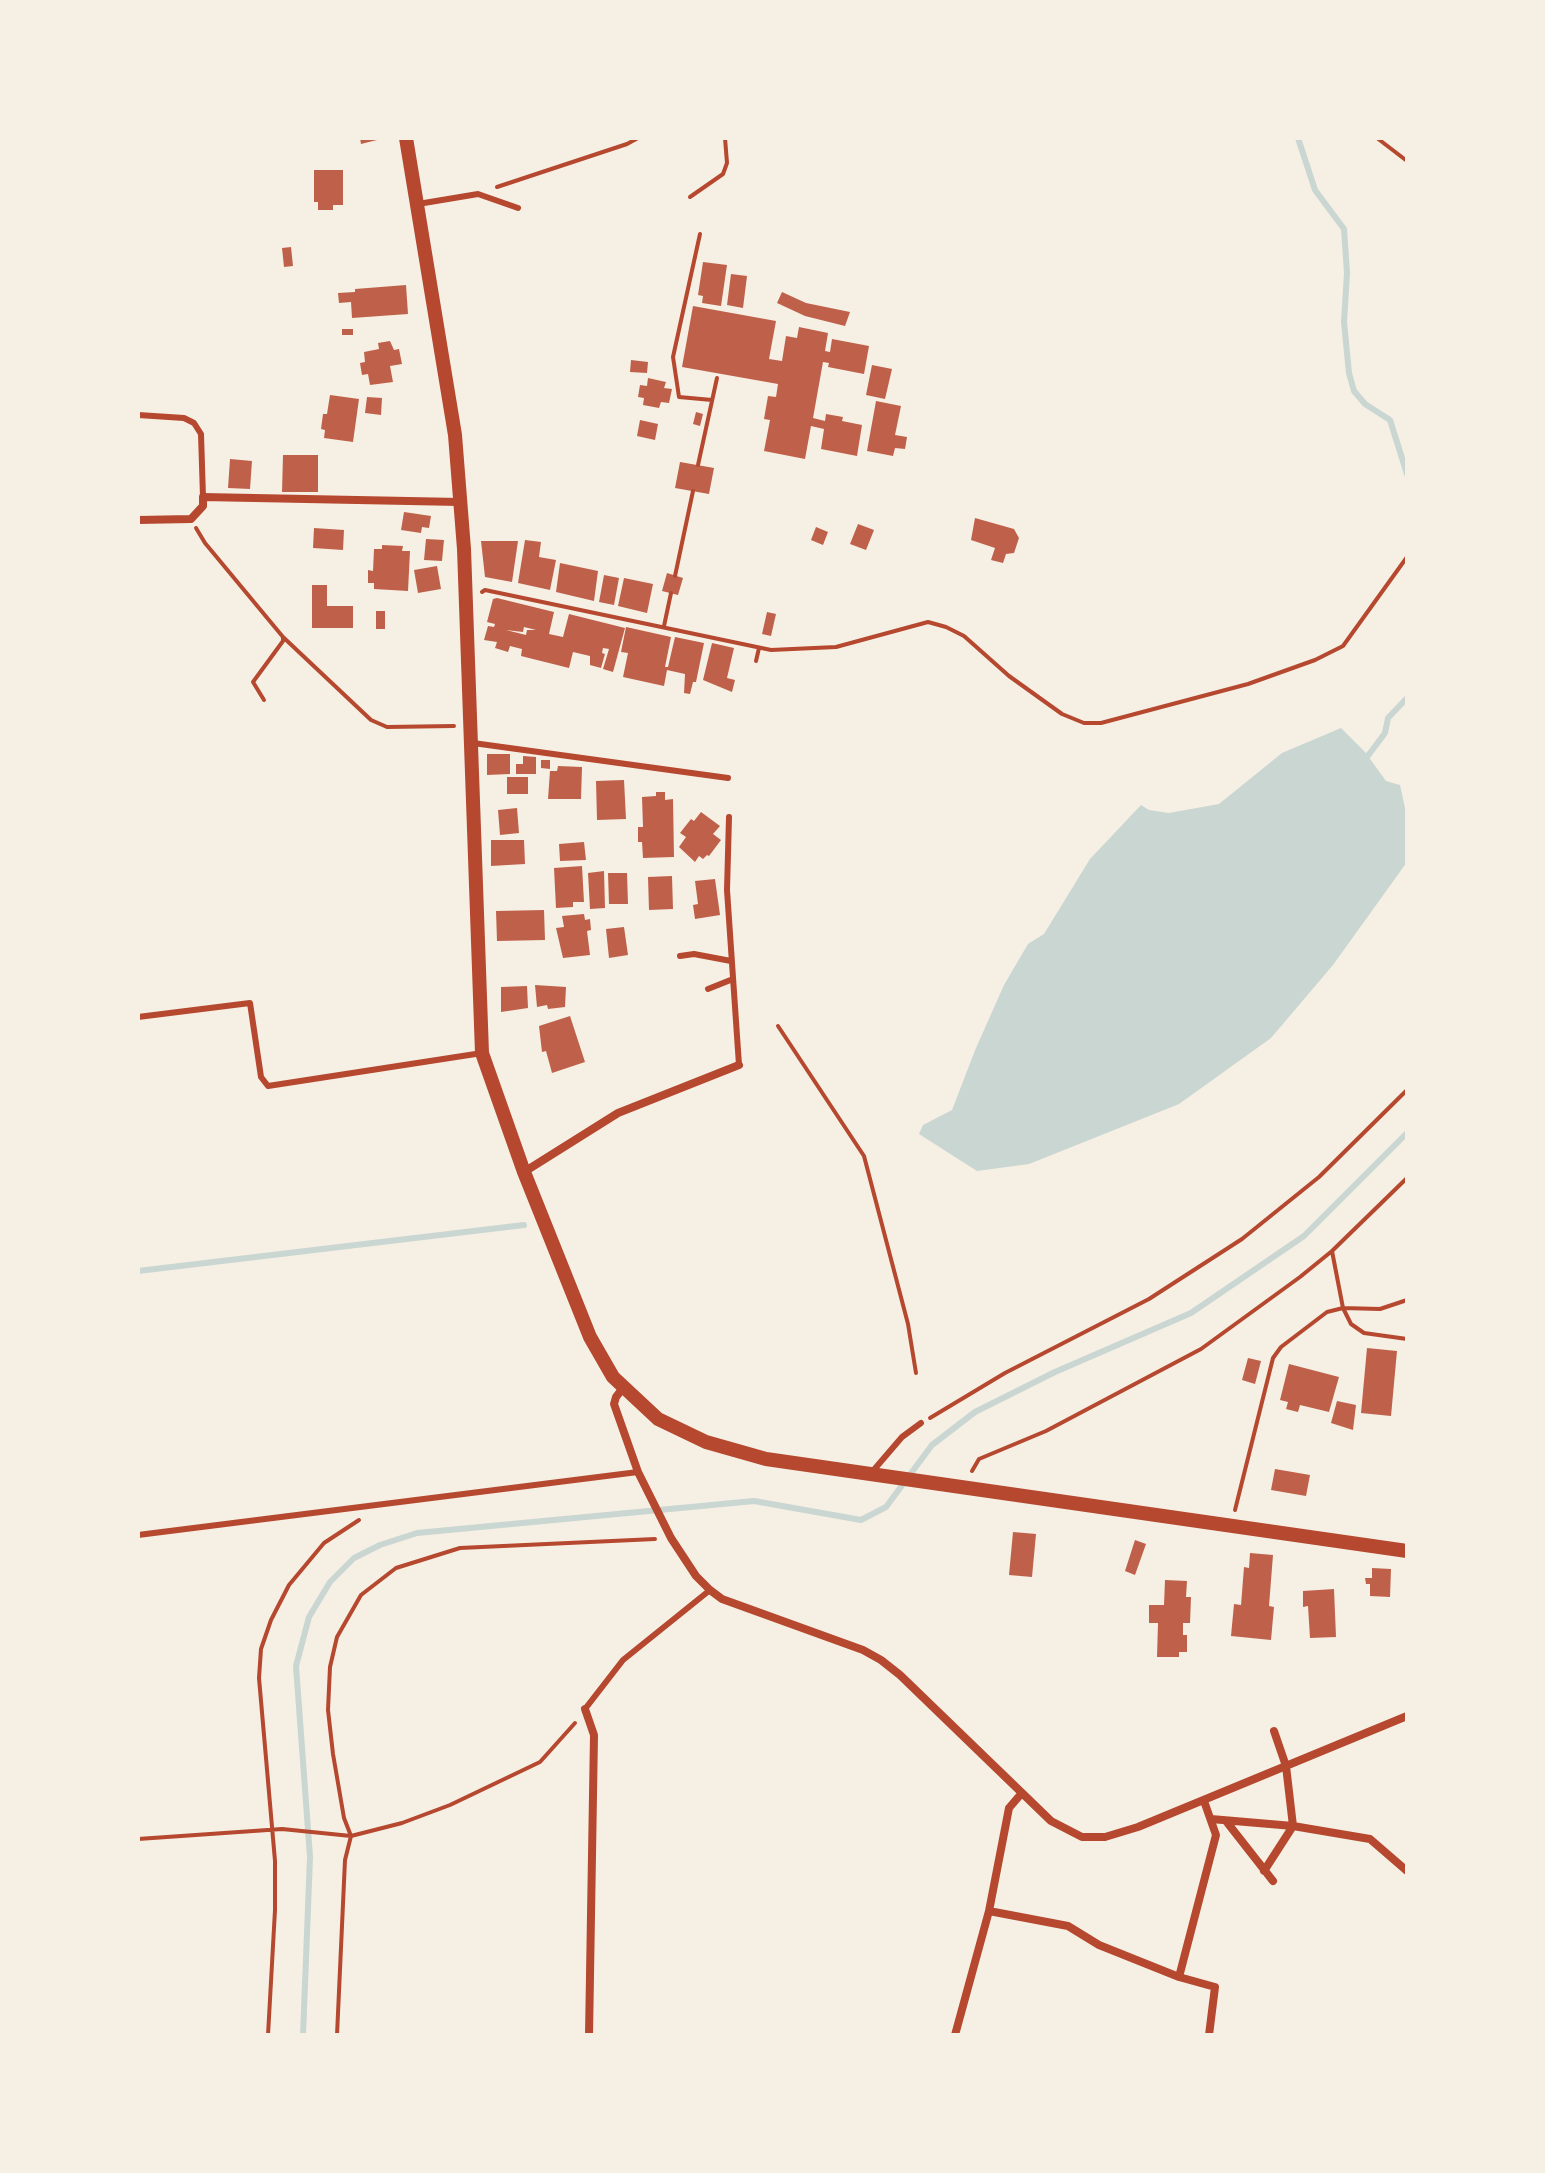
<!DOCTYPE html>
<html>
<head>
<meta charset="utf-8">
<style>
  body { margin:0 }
  #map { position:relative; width:1545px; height:2173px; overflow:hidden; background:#f6efe4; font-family:Overpass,sans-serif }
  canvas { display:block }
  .frame { position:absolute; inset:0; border:140px solid #f6efe4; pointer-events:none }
</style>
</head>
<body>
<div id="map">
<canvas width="1545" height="2173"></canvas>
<div class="frame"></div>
</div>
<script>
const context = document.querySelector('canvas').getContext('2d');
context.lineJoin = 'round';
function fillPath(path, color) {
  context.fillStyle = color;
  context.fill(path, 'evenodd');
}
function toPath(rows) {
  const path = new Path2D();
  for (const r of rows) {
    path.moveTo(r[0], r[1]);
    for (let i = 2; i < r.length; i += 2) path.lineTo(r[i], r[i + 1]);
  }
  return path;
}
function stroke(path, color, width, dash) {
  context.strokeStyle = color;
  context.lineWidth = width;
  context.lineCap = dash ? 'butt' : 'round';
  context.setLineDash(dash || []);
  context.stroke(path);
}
const water = toPath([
  [1341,728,1365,752,1386,781,1400,785,1407,817,1407,862,1333,965,1271,1038,1179,1104,1029,1164,977,1171,919,1134,923,1125,952,1110,976,1048,1004,985,1028,944,1044,934,1090,859,1141,805,1149,810,1169,813,1219,804,1282,753]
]);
const stream = toPath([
  [1298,138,1315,190,1344,229,1347,273,1344,322,1349,373,1354,391,1365,404,1390,420,1407,474],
  [1364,761,1385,733,1388,718,1407,698],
  [138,1271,524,1225],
  [303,2035,310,1857,296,1666,309,1617,330,1582,354,1558,380,1545,417,1533,754,1501,861,1520,886,1507,932,1445,975,1412,1055,1372,1191,1313,1304,1236,1407,1133]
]);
const building = toPath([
  [360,138,381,138,381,139,361,144],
  [314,170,343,170,343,205,333,205,333,210,318,210,318,202,314,202],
  [291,247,293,266,284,267,282,248],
  [703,262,727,265,721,306,702,303,703,296,698,295],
  [731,274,747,276,743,308,727,305],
  [406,285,408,314,352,318,351,302,339,303,338,293,355,292,355,289],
  [782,292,806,303,850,312,845,326,805,316,777,303],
  [693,306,776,321,769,359,782,361,786,336,797,338,799,327,828,333,825,351,830,352,832,339,869,346,864,374,828,367,829,363,823,362,813,418,825,421,826,414,843,417,842,421,862,425,857,456,821,449,824,429,811,426,805,459,764,451,770,420,764,419,768,396,776,397,778,384,682,367],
  [342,329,353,329,353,335,342,335],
  [390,341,394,350,399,349,402,364,390,366,393,382,370,385,368,374,362,375,360,363,365,362,364,352,379,349,378,343],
  [631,360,648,362,647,373,630,372],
  [872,365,892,369,885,399,866,395],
  [648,378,666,382,664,388,672,389,669,403,661,402,659,408,643,405,644,398,638,397,640,385,647,386],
  [330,395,359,399,353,442,324,438,325,430,321,429,323,414,327,414],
  [367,397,382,398,381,415,365,413],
  [876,401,901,406,895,435,907,437,905,449,895,448,893,456,867,451],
  [696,412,703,414,700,426,693,424],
  [640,420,658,424,655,440,637,436],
  [283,455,318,455,318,492,282,492],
  [230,459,252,461,250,489,228,488],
  [680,462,714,468,709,494,675,488],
  [404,512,431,516,429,528,422,527,421,533,401,530],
  [975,518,1014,529,1019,538,1014,553,1006,554,1003,563,991,560,995,548,971,540],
  [858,524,874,530,866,550,850,544],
  [816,527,828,532,823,545,811,540],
  [314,528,344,530,343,550,313,548],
  [426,539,444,540,442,561,424,560],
  [525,540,541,542,539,557,556,560,550,590,518,583],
  [481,541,518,541,512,582,485,577],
  [382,545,403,546,402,551,410,551,408,591,374,589,374,583,368,583,368,570,373,571,374,549,382,549],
  [560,563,598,571,594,601,556,592],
  [437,566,441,589,418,593,414,570],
  [667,573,683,578,678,595,662,591],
  [604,575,619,578,614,605,599,602],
  [624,578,653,584,647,613,618,606],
  [312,585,327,585,327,606,353,606,353,628,312,628],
  [497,598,554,612,549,634,563,637,569,614,625,628,613,672,603,669,609,649,603,648,602,653,605,654,601,668,590,665,590,656,573,652,569,668,521,656,522,649,510,646,508,652,495,648,497,642,484,640,488,626,494,627,495,624,487,622,493,599],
  [524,627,536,630,527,630,526,635,506,630,523,632],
  [376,611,385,611,385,629,376,629],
  [767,612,776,614,771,636,762,634],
  [626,627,671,637,665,667,668,667,675,637,704,643,696,682,693,682,690,694,684,693,685,674,667,670,664,686,623,677,628,653,621,652],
  [712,643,734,648,727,678,735,680,732,692,703,680],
  [487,754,510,754,510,774,487,775],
  [523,756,536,757,536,774,516,774,516,764,523,764],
  [541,760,550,760,550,769,541,768],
  [558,766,582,767,581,799,548,799,550,771,557,771],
  [507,777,528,777,528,794,507,794],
  [624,780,626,819,597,820,596,781],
  [656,792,665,792,665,800,673,799,674,857,643,858,642,842,638,842,638,827,643,827,642,797,656,796],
  [517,808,519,833,500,835,498,810],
  [701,812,720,826,713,834,721,840,709,856,707,855,703,859,699,856,695,862,679,847,686,837,680,833,691,819,694,821],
  [491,840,524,840,525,864,491,866],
  [584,842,586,860,560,861,559,844],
  [582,866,584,902,573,902,573,907,556,908,554,868],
  [604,871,605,908,590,909,588,873],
  [608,873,627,873,628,904,609,904],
  [672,876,673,909,649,910,648,877],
  [715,879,720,915,695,919,693,905,698,904,695,881],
  [544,910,545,940,497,941,496,911],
  [584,914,585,920,590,919,591,930,587,931,590,955,563,958,556,928,564,927,562,916],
  [624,927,628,955,609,958,606,929],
  [535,985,566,987,565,1007,548,1009,547,1005,537,1007],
  [527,986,528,1008,501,1012,501,987],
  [570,1016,585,1062,552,1073,546,1051,542,1052,539,1026],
  [1367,1348,1397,1351,1391,1416,1361,1413],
  [1248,1358,1261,1361,1255,1384,1242,1380],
  [1289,1364,1339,1377,1329,1412,1300,1405,1298,1412,1286,1409,1288,1402,1280,1400],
  [1337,1401,1356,1405,1353,1430,1331,1423],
  [1275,1469,1310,1475,1306,1496,1271,1490],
  [1013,1532,1036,1534,1032,1577,1009,1575],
  [1135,1540,1146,1544,1135,1575,1125,1571],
  [1250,1553,1273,1555,1269,1606,1274,1607,1271,1640,1231,1636,1234,1604,1241,1605,1244,1567,1249,1568],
  [1372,1568,1391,1569,1390,1597,1370,1596,1370,1584,1366,1584,1365,1578,1372,1578],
  [1165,1580,1187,1581,1186,1597,1191,1597,1190,1623,1183,1623,1183,1635,1187,1635,1187,1652,1179,1652,1179,1657,1157,1657,1158,1623,1149,1623,1149,1605,1164,1605],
  [1334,1589,1336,1637,1310,1638,1308,1606,1303,1607,1303,1591]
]);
const path = toPath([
  [1377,138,1407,161],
  [497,187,627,144,638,138],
  [690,197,723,174,727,163,725,138],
  [700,234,673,357,679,397,712,400],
  [698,465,717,378],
  [196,528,205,543,283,637,283,641,253,682,264,700],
  [675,576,693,491],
  [482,592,485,590,771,650,836,647,928,622,946,627,964,636,1009,676,1062,714,1084,723,1101,723,1248,684,1315,660,1343,646,1407,557],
  [664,626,671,593],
  [283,637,371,720,387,727,454,726],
  [756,661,759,648],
  [778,1026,864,1156,908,1324,916,1373],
  [1332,1251,1343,1308,1351,1324,1364,1333,1407,1339],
  [930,1418,1005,1373,1149,1299,1242,1239,1319,1177,1407,1090],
  [972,1471,979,1459,1046,1431,1201,1349,1300,1277,1332,1251,1407,1178],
  [1235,1510,1273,1358,1281,1347,1327,1312,1343,1308,1380,1309,1407,1300],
  [138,1839,282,1829,351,1836,402,1823,450,1805,540,1762,575,1723],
  [268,2035,275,1910,275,1861,259,1678,261,1649,271,1620,289,1585,324,1543,359,1520],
  [337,2035,345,1860,351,1836,344,1818,333,1754,328,1710,330,1667,337,1637,361,1595,396,1568,460,1548,655,1539]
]);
const service = toPath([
  [418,204,478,194,518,208],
  [138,415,184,418,194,423,201,434,203,497],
  [473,743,728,778],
  [729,817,727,890,739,1065],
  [680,956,694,954,731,961],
  [708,989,733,979],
  [138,1017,250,1003,261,1077,268,1086,482,1053],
  [872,1472,902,1437,921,1423],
  [138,1535,638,1472],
  [585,1709,623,1660,710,1590]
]);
const minor = toPath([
  [138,520,191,519,203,506,203,497,460,502],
  [524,1172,618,1113,739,1065],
  [623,1388,616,1397,614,1404,638,1472,671,1538,696,1576,710,1590,722,1599,863,1650,881,1660,900,1675,1051,1821,1082,1837,1105,1837,1138,1827,1407,1716],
  [585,1709,594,1735,589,2035],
  [1204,1801,1216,1835,1179,1977,1215,1987,1209,2035],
  [1211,1819,1293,1826,1370,1839,1407,1871],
  [1226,1821,1273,1881],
  [1264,1871,1293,1826,1286,1766,1274,1731],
  [989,1911,1068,1926,1099,1945,1179,1977],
  [955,2035,989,1911,1009,1808,1021,1794]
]);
const tertiary = toPath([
  [406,138,455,435,464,549,482,1053,524,1172,590,1337,613,1377,658,1419,706,1442,766,1459,1407,1551]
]);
fillPath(water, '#c9d6d2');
stroke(stream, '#c9d6d2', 6);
fillPath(building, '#bf614a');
stroke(path, '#b5482f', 4);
stroke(service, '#b5482f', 6);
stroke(minor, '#b5482f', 8);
stroke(tertiary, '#b5482f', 14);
</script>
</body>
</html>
